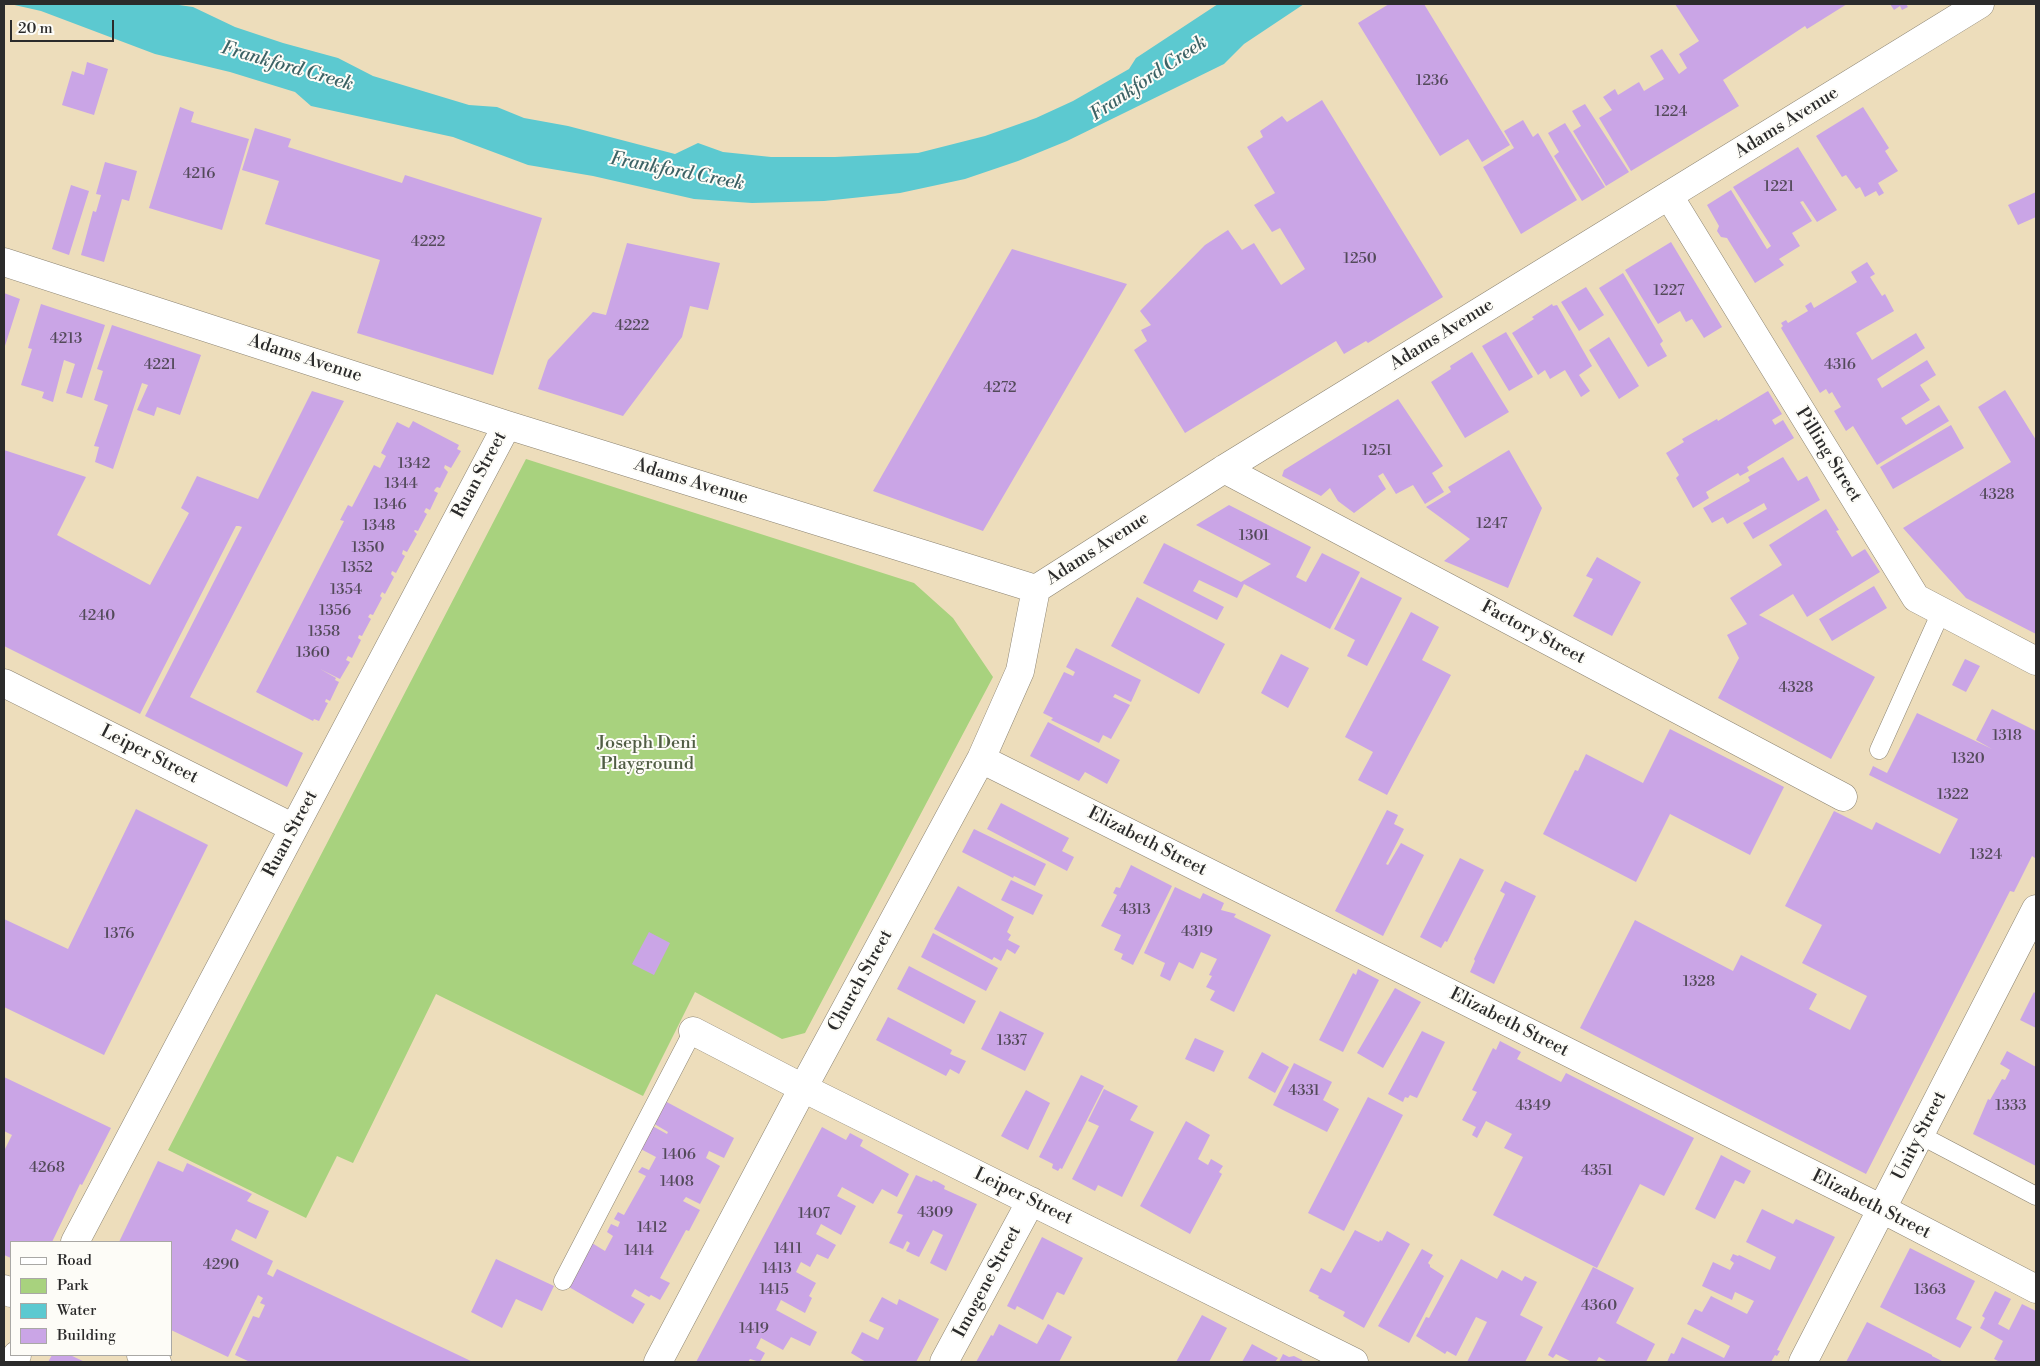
<!DOCTYPE html>
<html>
<head>
<meta charset="utf-8">
<style>
  body { margin:0 }
  #map { position:relative; width:2040px; height:1366px; overflow:hidden; background:#edddbb; font-family:"Libre Bodoni",serif }
  canvas { display:block }
  .frame { position:absolute; inset:0; border:5px solid #2b2b2b; pointer-events:none }
  .legend { position:absolute; left:10px; top:1241px; width:162px; height:115px; box-sizing:border-box; background:#fdfcf7; border:1px solid #a9a8a5; margin:0; padding:6px 9px; list-style:none; font-size:15px; color:#2b2b2b }
  .legend li { display:flex; align-items:center; gap:10px; height:25px }
  .legend b { width:25px; border:1px solid #a9a8a5 }
  .scale { position:absolute; left:10px; top:20px; width:104px; height:22px; box-sizing:border-box; border:2px solid #2b2b2b; border-top:0; padding-left:6px; font-size:15px; line-height:18px; white-space:nowrap; color:#2b2b2b; -webkit-text-stroke:4px #fdfcf7; paint-order:stroke }
</style>
</head>
<body>
<div id="map">
<canvas width="2040" height="1366"></canvas>
<div class="frame"></div>
<ul class="legend">
<li><b style="height:6px;background:#fff"></b>Road</li>
<li><b style="height:14px;background:#a8d27e"></b>Park</li>
<li><b style="height:14px;background:#5cc9d0"></b>Water</li>
<li><b style="height:14px;background:#caa5e6"></b>Building</li>
</ul>
<div class="scale">20 m</div>
</div>
<script>
const context = document.querySelector('canvas').getContext('2d');
context.lineJoin = 'round';
function fillPath(path, color) {
  context.fillStyle = color;
  context.fill(path, 'evenodd');
}
function toPath(rows) {
  const path = new Path2D();
  for (const r of rows) {
    path.moveTo(r[0], r[1]);
    for (let i = 2; i < r.length; i += 2) path.lineTo(r[i], r[i + 1]);
  }
  return path;
}
function stroke(path, color, width, dash) {
  context.strokeStyle = color;
  context.lineWidth = width;
  context.lineCap = dash ? 'butt' : 'round';
  context.setLineDash(dash || []);
  context.stroke(path);
}
function write(font, color, halo, rows, align = 'center') {
  context.font = font + ' "Libre Bodoni",serif';
  context.lineWidth = 4;
  context.setLineDash([]);
  context.textBaseline = 'middle';
  context.strokeStyle = halo;
  context.fillStyle = color;
  for (const [text, x, y, turn = 0] of rows) {
    context.save();
    context.translate(x, y);
    context.rotate((+turn || 0) * Math.PI / 180);
    context.textAlign = isNaN(turn) ? turn : align;
    if (halo) context.strokeText(text, 0, 0);
    context.fillText(text, 0, 0);
    context.restore();
  }
}
const green = toPath([
  [526,459,914,583,953,618,993,677,805,1033,782,1039,695,992,643,1096,436,994,353,1163,337,1156,306,1218,168,1150]
]);
const water = toPath([
  [10,4,172,4,193,7,235,27,283,43,338,58,373,76,469,105,497,107,524,118,568,126,675,154,698,143,723,152,771,157,835,157,918,153,985,136,1036,118,1073,101,1129,69,1136,58,1218,4,1304,4,1244,44,1224,64,1067,141,1018,161,965,179,900,193,824,201,752,203,694,199,593,176,528,165,453,137,311,106,295,92,230,72,155,54,41,11]
]);
const building = toPath([
  [1389,4,1424,4,1510,145,1482,162,1468,139,1440,156,1358,23],
  [1675,4,1847,4,1807,29,1805,26,1723,80,1739,106,1631,171,1599,118,1612,110,1603,97,1615,89,1618,95,1639,82,1644,91,1664,79,1650,56,1662,49,1679,74,1687,68,1679,54,1699,41],
  [1890,4,1906,4,1908,7,1902,10,1900,6,1894,10],
  [87,62,108,69,94,115,62,105,72,71,84,75],
  [1322,100,1443,297,1368,343,1366,341,1344,354,1336,341,1185,433,1134,350,1147,341,1141,330,1151,325,1140,311,1205,245,1228,230,1242,250,1254,243,1281,285,1305,269,1280,228,1272,232,1254,205,1275,193,1247,147,1263,137,1260,131,1282,116,1287,122],
  [1585,104,1629,172,1606,186,1573,131,1581,126,1572,111],
  [180,107,194,112,191,122,249,139,222,230,149,208],
  [1863,107,1889,148,1885,151,1898,171,1878,183,1884,193,1879,196,1876,191,1865,197,1860,187,1856,189,1846,175,1842,177,1816,136],
  [1523,120,1533,137,1538,133,1577,200,1521,234,1483,167,1514,148,1504,131],
  [1565,123,1605,187,1582,201,1554,156,1559,152,1548,133],
  [255,128,291,139,288,147,402,183,405,175,542,218,493,375,357,333,380,260,265,224,279,181,242,170],
  [1798,147,1837,210,1817,222,1803,201,1800,202,1812,221,1792,233,1800,246,1779,259,1784,265,1755,283,1727,238,1721,237,1717,231,1719,226,1707,205,1731,190,1767,249,1771,246,1733,187],
  [105,162,137,171,129,201,122,199,104,262,81,255,93,211,96,212,101,195,96,194],
  [71,185,89,191,69,255,52,249],
  [2036,192,2036,217,2018,225,2008,205],
  [1671,242,1722,327,1704,338,1692,319,1686,322,1680,311,1658,324,1625,270],
  [627,243,720,263,708,310,690,306,682,337,623,416,538,389,548,360,593,312,606,315],
  [1012,249,1127,284,983,531,873,491],
  [1867,262,1875,274,1870,277,1882,296,1885,294,1894,311,1856,333,1872,360,1916,333,1925,348,1877,379,1882,388,1927,360,1936,375,1920,385,1930,400,1901,418,1906,425,1939,405,1949,421,1877,465,1853,426,1846,431,1834,411,1841,407,1832,392,1829,394,1826,389,1820,393,1781,328,1783,326,1781,323,1786,320,1788,323,1808,311,1805,306,1811,302,1814,308,1857,282,1851,272],
  [1623,273,1663,341,1660,344,1667,356,1648,367,1599,288],
  [1586,287,1604,315,1579,331,1561,302],
  [4,293,20,299,4,349],
  [41,304,105,325,82,398,66,393,75,364,64,360,53,402,42,398,44,392,21,385,32,349,28,348],
  [1552,304,1553,306,1557,305,1592,366,1579,375,1590,391,1581,397,1565,370,1550,379,1545,370,1538,375,1512,333,1534,319,1532,317],
  [112,325,201,355,180,415,157,407,154,416,137,410,148,385,142,383,113,469,95,462,99,447,94,446,108,405,94,400,103,371,97,369],
  [1506,332,1533,377,1509,391,1482,346],
  [1609,337,1639,386,1619,399,1589,350],
  [1472,352,1509,412,1465,438,1431,382,1451,369,1450,366],
  [2005,390,2036,440,2036,634,1966,598,1903,528,2011,462,1978,407],
  [312,391,344,401,190,697,303,753,287,787,145,716,242,527,239,526,236,526,140,714,4,646,4,450,86,477,57,535,150,585,189,513,181,508,197,476,258,499],
  [1768,391,1782,414,1772,420,1775,425,1783,420,1794,438,1747,467,1749,471,1740,476,1738,473,1706,492,1709,498,1693,508,1676,478,1679,475,1666,453,1684,442,1682,439,1717,419,1718,421],
  [1398,399,1443,466,1432,473,1444,492,1425,504,1413,485,1396,494,1383,473,1378,476,1386,489,1354,513,1338,501,1330,488,1321,496,1282,476,1284,470],
  [413,421,459,445,457,449,461,451,451,468,445,465,444,468,448,472,440,488,437,487,435,489,434,491,438,493,430,510,426,508,424,512,427,514,418,531,415,530,414,531,417,534,407,552,403,550,402,554,405,556,396,573,392,571,391,574,394,577,385,594,382,592,380,596,382,598,373,615,370,614,368,617,371,619,362,636,359,635,358,638,361,640,352,658,348,656,346,660,350,662,340,679,320,669,336,678,335,680,339,682,330,701,326,699,325,702,328,703,319,721,314,719,313,721,256,692,344,521,340,520,348,505,352,507,374,465,380,468,386,456,381,453,397,422,409,428],
  [1951,425,1964,448,1893,489,1880,467],
  [1509,450,1542,508,1508,588,1444,561,1470,539,1426,507,1451,492,1448,487],
  [1783,457,1798,481,1807,476,1820,500,1753,539,1743,523,1767,509,1764,503,1727,524,1723,517,1712,523,1703,508,1750,481,1748,477],
  [1229,505,1311,547,1296,577,1306,582,1322,553,1360,572,1330,629,1244,584,1237,598,1199,580,1193,591,1224,607,1217,620,1143,583,1164,543,1241,582,1271,564,1196,525],
  [1826,509,1839,530,1836,531,1852,557,1865,549,1880,572,1807,617,1793,594,1759,615,1875,677,1831,759,1718,698,1739,658,1727,635,1747,624,1730,598,1782,565,1769,545],
  [1597,557,1641,582,1612,636,1573,616,1593,579,1586,576],
  [1361,577,1402,598,1367,666,1347,656,1355,640,1334,629],
  [1874,586,1887,608,1832,641,1819,619],
  [1137,597,1225,644,1199,694,1111,646],
  [1411,612,1439,627,1422,660,1451,675,1387,795,1358,780,1373,752,1345,737],
  [1076,648,1141,680,1131,702,1115,694,1113,697,1130,705,1111,739,1103,735,1099,743,1051,720,1053,718,1043,713,1064,672,1073,676,1075,672,1066,667],
  [1281,654,1309,668,1288,708,1261,693],
  [1965,659,1980,666,1966,692,1952,685],
  [1992,709,2036,731,2036,856,2035,858,2032,856,2014,892,2010,891,1866,1174,1580,1028,1635,920,1733,971,1741,955,1817,994,1809,1009,1850,1030,1867,996,1802,963,1822,925,1785,906,1834,811,1872,830,1876,822,1940,854,1958,819,1869,775,1873,766,1887,773,1917,713,1992,749,1976,740],
  [1048,722,1120,760,1107,784,1085,772,1079,781,1030,756],
  [1670,729,1784,787,1750,855,1670,814,1636,882,1543,834,1575,770,1578,771,1586,754,1643,783],
  [1001,803,1069,838,1062,851,1074,857,1067,871,987,829],
  [136,809,208,845,104,1055,4,1007,4,919,68,949],
  [1387,810,1398,815,1394,824,1404,829,1386,864,1388,865,1401,843,1424,855,1383,936,1335,911],
  [974,829,1046,864,1035,886,1014,876,1013,878,962,852],
  [1460,858,1484,870,1447,942,1445,941,1441,948,1420,937],
  [1131,865,1172,886,1133,965,1121,959,1123,954,1114,950,1121,935,1101,926,1117,895,1113,893,1116,887,1120,888],
  [1011,880,1043,895,1033,915,1001,900],
  [1505,881,1536,896,1494,984,1470,972,1475,961,1474,959,1505,894,1500,891],
  [958,886,1014,917,1007,932,1011,935,1008,940,1020,946,1015,954,1007,949,1001,961,994,957,992,960,934,929],
  [1175,887,1200,899,1203,893,1224,903,1221,910,1236,914,1234,917,1271,935,1234,1012,1210,1000,1215,991,1206,987,1212,976,1209,975,1217,959,1201,952,1193,969,1179,962,1170,981,1160,976,1165,963,1144,953],
  [649,932,670,943,654,975,632,964],
  [933,933,998,968,986,991,921,957],
  [909,966,976,1001,964,1024,897,989],
  [1358,969,1379,980,1343,1052,1319,1040,1353,973,1356,975],
  [1395,988,1421,1002,1383,1068,1357,1053],
  [2034,992,2036,994,2036,1028,2020,1020],
  [1000,1011,1044,1033,1025,1071,981,1049],
  [888,1017,952,1050,950,1054,966,1061,959,1074,950,1069,946,1076,876,1040],
  [1422,1031,1445,1042,1417,1098,1410,1095,1408,1098,1405,1097,1403,1102,1388,1094],
  [1195,1038,1224,1051,1214,1072,1185,1059],
  [1500,1041,1521,1052,1517,1059,1561,1082,1566,1073,1694,1138,1664,1196,1640,1184,1597,1268,1493,1215,1523,1157,1504,1148,1512,1134,1486,1121,1477,1138,1472,1135,1476,1127,1462,1120,1477,1092,1472,1090,1493,1048,1496,1050],
  [2007,1051,2036,1067,2036,1166,1973,1134,1988,1099,1990,1100,2002,1079,2005,1080,2010,1070,2000,1064],
  [1262,1052,1289,1067,1275,1093,1248,1078],
  [1294,1063,1332,1082,1323,1100,1339,1109,1327,1132,1273,1105],
  [1081,1075,1104,1086,1062,1169,1060,1168,1058,1171,1052,1168,1053,1164,1039,1157],
  [4,1077,111,1128,82,1185,80,1184,52,1242,11,1242,11,1258,4,1255,4,1151,12,1135,4,1131],
  [1104,1089,1138,1106,1130,1120,1154,1132,1122,1197,1098,1185,1095,1191,1072,1179,1099,1126,1088,1121],
  [1026,1090,1050,1103,1028,1150,1001,1136],
  [1368,1097,1403,1115,1344,1231,1308,1213],
  [663,1100,734,1138,724,1158,709,1151,706,1158,720,1166,700,1204,686,1197,683,1201,700,1210,689,1231,686,1230,660,1278,670,1283,660,1300,651,1295,649,1297,635,1289,631,1296,645,1304,633,1324,562,1283,587,1240,605,1251,613,1236,607,1232,611,1224,618,1227,620,1222,614,1219,618,1212,624,1215,646,1176,638,1172,642,1167,649,1170,656,1157,635,1146,647,1123,667,1134,668,1132,651,1122],
  [1186,1121,1210,1135,1198,1159,1208,1165,1211,1159,1223,1166,1219,1172,1222,1174,1190,1234,1140,1206],
  [822,1127,846,1140,850,1133,863,1140,860,1146,909,1174,897,1197,882,1189,873,1204,842,1187,837,1196,856,1206,841,1235,821,1224,816,1234,836,1245,828,1259,817,1254,810,1267,801,1262,796,1272,816,1283,809,1296,812,1298,805,1313,781,1300,776,1310,817,1332,810,1346,791,1337,783,1350,761,1338,756,1348,765,1353,760,1362,750,1359,748,1362,696,1362],
  [1721,1155,1751,1171,1744,1184,1735,1180,1715,1219,1695,1209],
  [158,1161,183,1172,187,1163,252,1194,247,1201,269,1211,256,1239,236,1229,231,1240,273,1261,267,1274,273,1277,277,1269,473,1362,250,1362,235,1355,253,1316,259,1318,265,1305,260,1303,263,1298,258,1295,228,1357,171,1330,171,1242,119,1242],
  [916,1175,932,1182,933,1180,938,1182,945,1186,944,1189,977,1204,946,1271,930,1263,943,1235,933,1230,919,1257,906,1251,910,1243,907,1241,903,1249,889,1243,903,1215,897,1213],
  [1762,1209,1793,1224,1796,1219,1835,1237,1777,1350,1780,1351,1777,1356,1775,1355,1771,1362,1667,1362,1671,1353,1674,1354,1682,1337,1724,1358,1730,1346,1687,1324,1695,1309,1702,1312,1711,1296,1747,1314,1754,1301,1735,1292,1732,1300,1702,1286,1713,1262,1730,1270,1734,1263,1730,1260,1733,1254,1738,1256,1739,1255,1770,1270,1776,1257,1746,1242],
  [1355,1230,1379,1242,1380,1240,1382,1241,1387,1231,1410,1244,1364,1328,1343,1316,1345,1312,1318,1298,1319,1296,1309,1291,1321,1268,1331,1273],
  [1042,1237,1083,1258,1064,1295,1057,1292,1043,1320,1017,1306,1015,1310,1007,1306],
  [1910,1248,1975,1281,1956,1319,1972,1327,1960,1348,1880,1307],
  [1422,1249,1433,1255,1428,1263,1430,1265,1430,1267,1444,1276,1409,1343,1378,1326],
  [496,1259,554,1286,542,1311,516,1299,502,1328,471,1312],
  [1461,1259,1497,1279,1502,1270,1522,1281,1525,1276,1537,1282,1520,1315,1543,1327,1525,1362,1467,1362,1487,1322,1476,1317,1456,1356,1447,1351,1445,1354,1416,1336,1426,1317,1429,1318],
  [1593,1267,1634,1288,1616,1323,1655,1344,1646,1362,1608,1362,1599,1357,1596,1362,1572,1362,1556,1354,1553,1358,1548,1355],
  [1995,1291,2011,1299,1998,1324,2009,1330,2022,1304,2036,1311,2036,1362,2000,1362,1994,1359,2003,1341,1980,1328,1985,1318,1982,1316],
  [882,1297,897,1305,899,1299,939,1319,916,1362,866,1362,851,1353,862,1332,878,1340,884,1328,869,1321],
  [1202,1315,1227,1328,1209,1362,1176,1362],
  [1867,1322,1932,1355,1932,1356,1944,1362,1846,1362],
  [999,1324,1037,1344,1048,1324,1072,1337,1059,1362,976,1362,991,1335,993,1336],
  [1252,1344,1278,1358,1275,1362,1242,1362],
  [1283,1354,1289,1357,1294,1356,1302,1360,1303,1362,1279,1362],
  [52,1355,70,1355,85,1362,48,1362]
]);
const lane = toPath([
  [1879,750,1941,612],
  [1920,1135,2036,1196],
  [563,1281,693,1031]
]);
const street = toPath([
  [1669,196,1916,598,2036,661],
  [4,262,507,425,1036,589,1224,469,1980,4],
  [1224,469,1843,797],
  [4,683,294,828],
  [981,759,1882,1209,2036,1289],
  [693,1031,803,1088,1354,1362],
  [75,1242,507,425],
  [4,1289,11,1293],
  [141,1355,157,1362],
  [13,1362,17,1355],
  [658,1362,803,1088,981,759,1020,671,1036,589],
  [944,1362,1031,1201],
  [1803,1362,2036,909]
]);
const numberNames = [
  ["1236",1432,81],
  ["1224",1671,112],
  ["4216",199,174],
  ["1221",1779,187],
  ["4222",428,242],
  ["1250",1360,259],
  ["1227",1669,291],
  ["4222",632,326],
  ["4213",66,339],
  ["4221",160,365],
  ["4316",1840,365],
  ["4272",1000,388],
  ["1251",1377,451],
  ["1342",414,464],
  ["1344",401,484],
  ["4328",1997,495],
  ["1346",390,505],
  ["1247",1492,524],
  ["1348",379,526],
  ["1301",1254,536],
  ["1350",368,548],
  ["1352",357,568],
  ["1354",346,590],
  ["1356",335,611],
  ["4240",97,616],
  ["1358",324,632],
  ["1360",313,653],
  ["4328",1796,688],
  ["1318",2007,736],
  ["1320",1968,759],
  ["1322",1953,795],
  ["1324",1986,855],
  ["4313",1135,910],
  ["4319",1197,932],
  ["1376",119,934],
  ["1328",1699,982],
  ["1337",1012,1041],
  ["4331",1304,1091],
  ["4349",1533,1106],
  ["1333",2011,1106],
  ["1406",679,1155],
  ["4268",47,1168],
  ["4351",1597,1171],
  ["1408",677,1182],
  ["4309",935,1213],
  ["1407",814,1214],
  ["1412",652,1228],
  ["1411",788,1249],
  ["1414",639,1251],
  ["4290",221,1265],
  ["1413",777,1269],
  ["1415",774,1290],
  ["1363",1930,1290],
  ["4360",1599,1306],
  ["1419",754,1329]
];
const streetNames = [
  ["Adams Avenue",1787,123,-32],
  ["Adams Avenue",1442,335,-32],
  ["Adams Avenue",305,359,18],
  ["Pilling Street",1828,455,58],
  ["Ruan Street",480,475,-62],
  ["Adams Avenue",691,482,17],
  ["Adams Avenue",1098,549,-33],
  ["Factory Street",1533,633,28],
  ["Leiper Street",149,755,27],
  ["Ruan Street",291,834,-62],
  ["Elizabeth Street",1147,842,27],
  ["Church Street",861,981,-61],
  ["Elizabeth Street",1509,1023,27],
  ["Unity Street",1920,1136,-63],
  ["Leiper Street",1023,1197,26],
  ["Elizabeth Street",1871,1205,27],
  ["Imogene Street",988,1282,-62]
];
const parkNames = [
  ["Joseph Deni",647,744],
  ["Playground",647,765]
];
const waterNames = [
  ["Frankford Creek",287,67,16],
  ["Frankford Creek",1149,79,-34],
  ["Frankford Creek",677,172,11]
];
fillPath(green, '#a8d27e');
fillPath(water, '#5cc9d0');
fillPath(building, '#caa5e6');
stroke(lane, '#8c8473', 19);
stroke(street, '#8c8473', 29);
stroke(lane, '#fff', 18);
stroke(street, '#fff', 28);
write('15px', '#534a5a', null, numberNames);
write('18px', '#2b2b2b', '#fdfcf7', streetNames);
write('18px', '#505d44', '#fdfcf7', parkNames);
write('italic 19px', '#3c6265', '#fdfcf7', waterNames);
</script>
</body>
</html>
